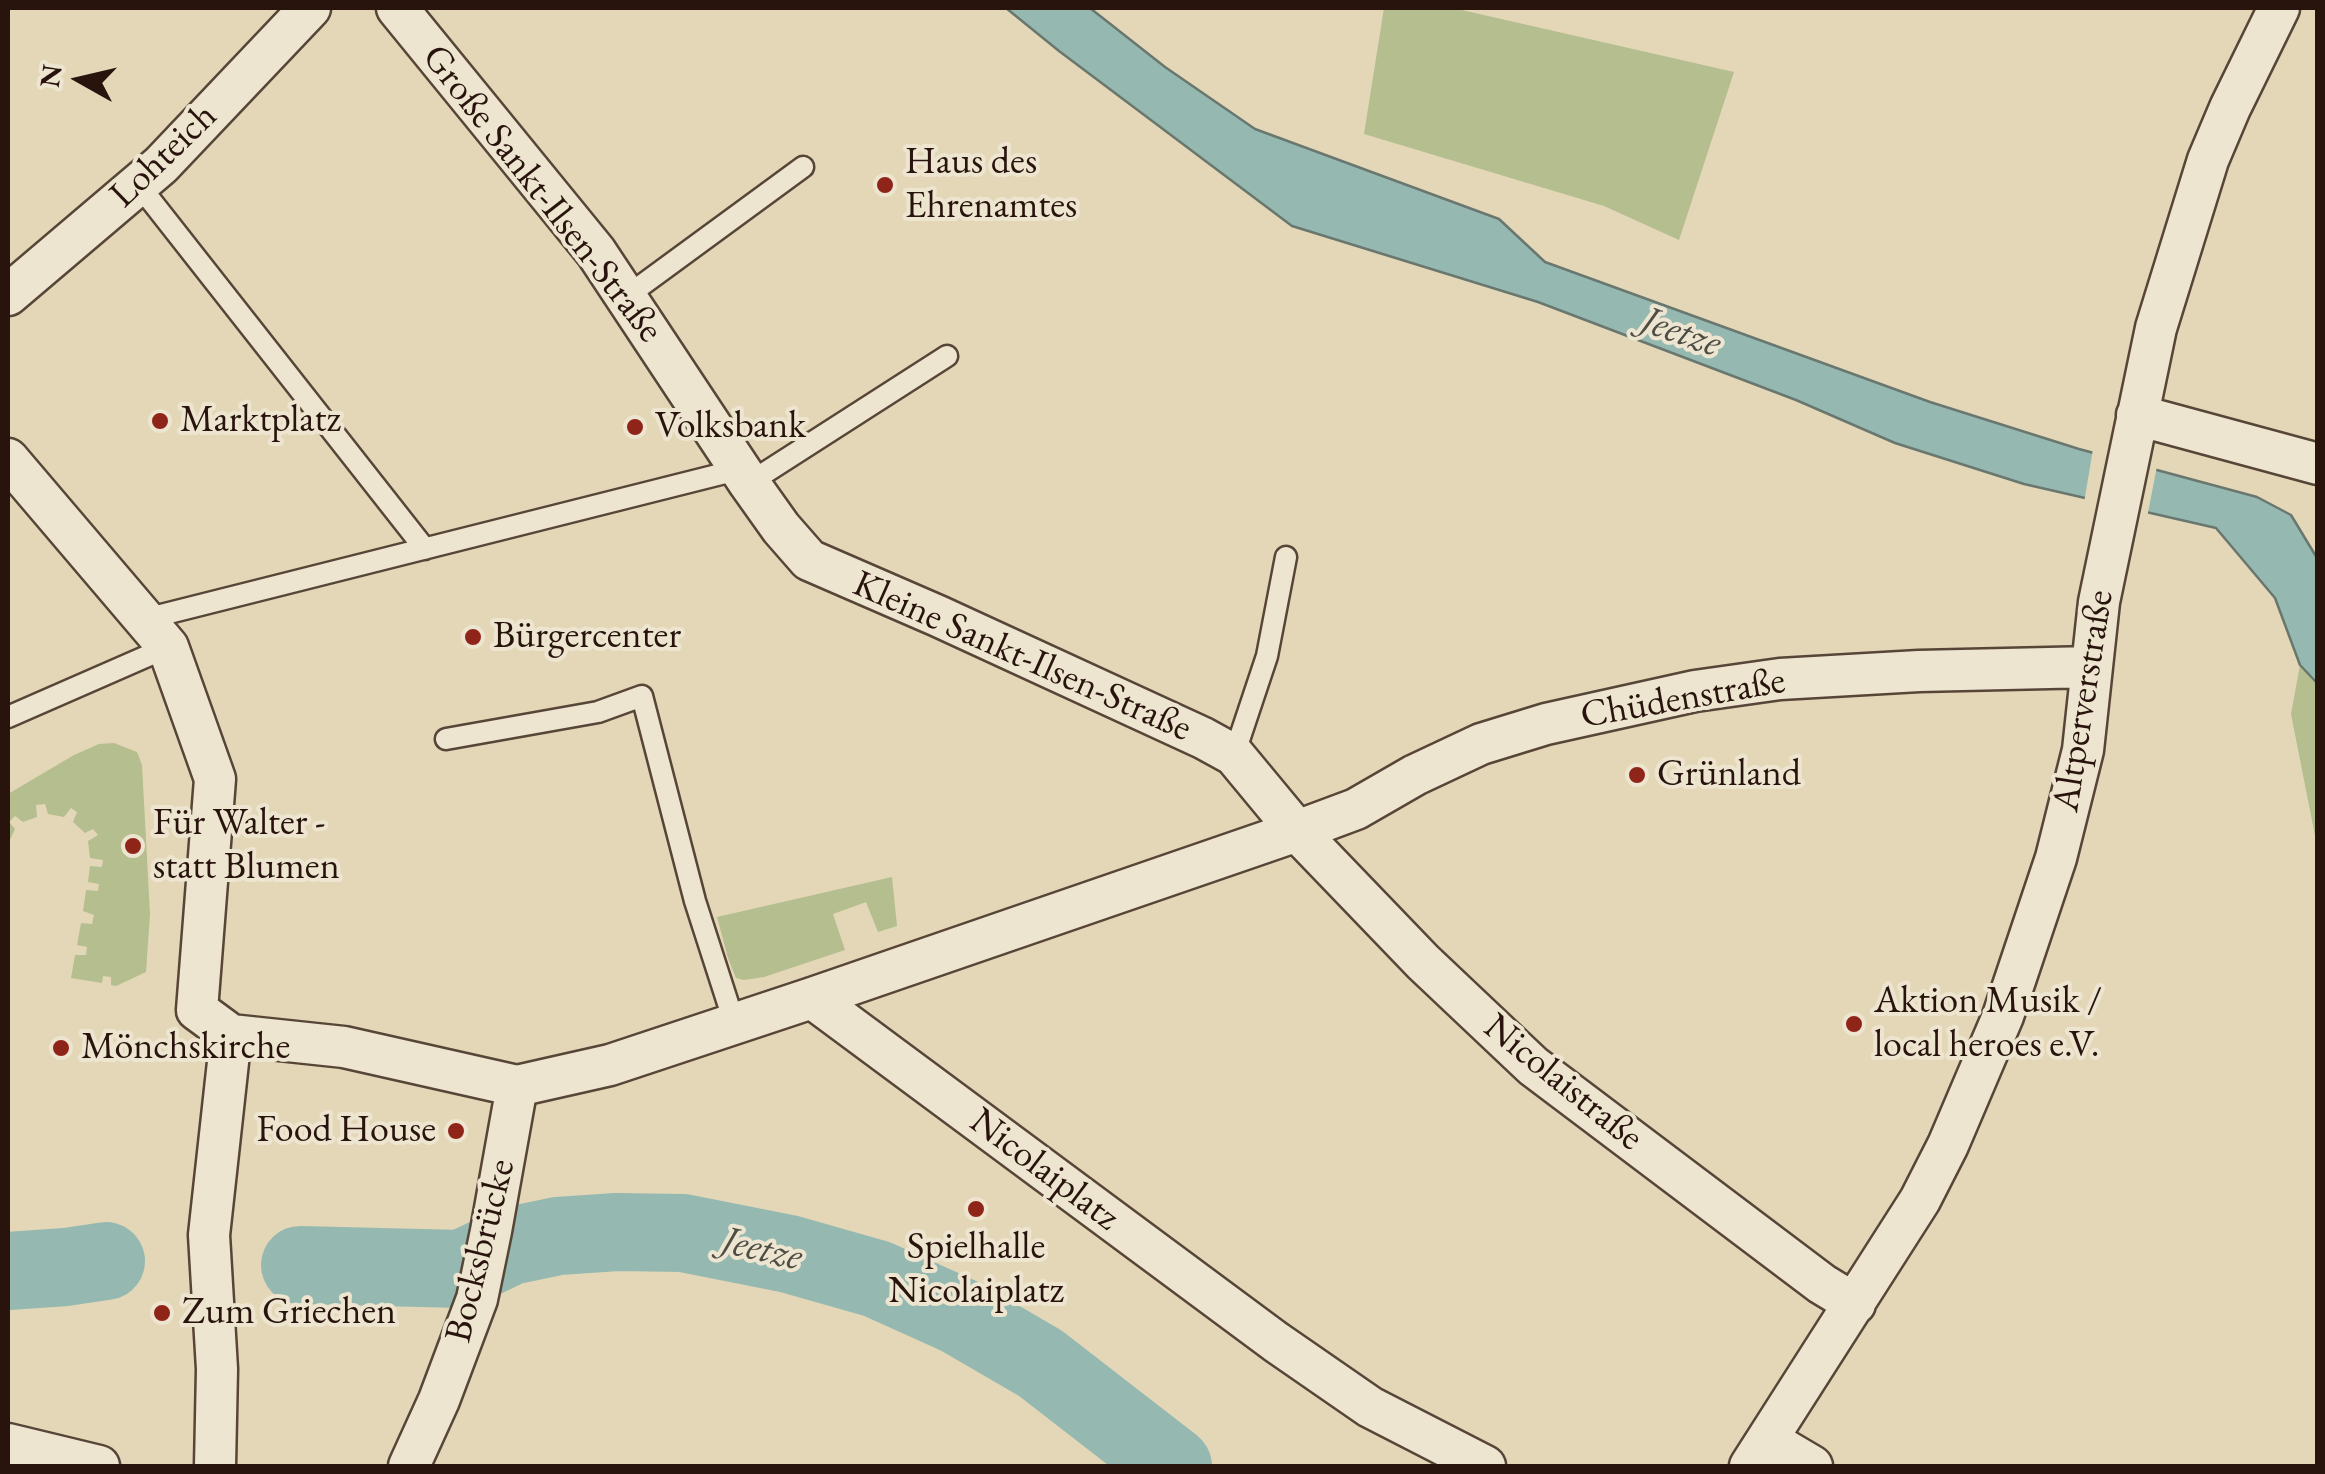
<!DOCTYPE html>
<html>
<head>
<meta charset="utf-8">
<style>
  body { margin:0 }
  #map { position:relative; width:2325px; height:1474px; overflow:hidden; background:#e3d7b7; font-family:"EB Garamond",serif }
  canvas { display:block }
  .frame { position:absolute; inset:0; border:10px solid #28140c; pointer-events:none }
  .north { position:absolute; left:30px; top:30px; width:100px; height:100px; -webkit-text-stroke:8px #ede5d0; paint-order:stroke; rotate:278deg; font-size:28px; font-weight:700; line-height:40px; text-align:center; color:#28140c }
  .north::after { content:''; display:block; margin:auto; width:35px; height:45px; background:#28140c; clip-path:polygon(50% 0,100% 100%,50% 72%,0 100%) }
</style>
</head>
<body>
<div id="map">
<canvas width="2325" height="1474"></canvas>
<div class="frame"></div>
<div class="north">N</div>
</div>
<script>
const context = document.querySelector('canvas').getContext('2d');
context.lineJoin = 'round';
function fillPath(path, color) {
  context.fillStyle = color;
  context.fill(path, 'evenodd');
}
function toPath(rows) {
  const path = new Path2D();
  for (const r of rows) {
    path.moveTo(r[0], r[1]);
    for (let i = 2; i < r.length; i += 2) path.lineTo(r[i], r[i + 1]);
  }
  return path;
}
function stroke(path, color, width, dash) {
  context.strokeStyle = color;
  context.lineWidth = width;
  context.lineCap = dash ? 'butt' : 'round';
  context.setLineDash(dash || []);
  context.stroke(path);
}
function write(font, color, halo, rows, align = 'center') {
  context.font = font + ' "EB Garamond",serif';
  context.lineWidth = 8;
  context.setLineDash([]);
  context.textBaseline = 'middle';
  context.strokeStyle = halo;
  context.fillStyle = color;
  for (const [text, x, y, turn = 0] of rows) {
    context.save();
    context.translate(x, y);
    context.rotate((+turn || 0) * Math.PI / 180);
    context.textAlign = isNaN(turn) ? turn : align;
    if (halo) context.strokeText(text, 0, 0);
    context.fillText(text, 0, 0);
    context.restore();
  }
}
const green = toPath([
  [1384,8,1453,8,1734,72,1679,240,1604,206,1364,134],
  [2300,665,2317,683,2317,846,2291,714],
  [114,743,137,752,142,765,150,914,146,972,116,986,111,985,111,977,103,976,102,983,71,978,75,955,86,955,87,947,77,945,81,923,92,924,94,915,83,911,86,890,98,891,99,884,88,882,90,866,102,867,103,860,90,858,88,841,98,835,93,829,85,833,73,822,77,812,71,808,64,817,48,814,45,804,36,805,37,817,23,822,15,816,9,822,15,829,8,844,8,794,74,755,99,744],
  [892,877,897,926,878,932,866,902,833,914,845,950,764,977,744,980,736,978,728,958,717,917]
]);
const water = toPath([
  [1006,8,1090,8,1165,67,1255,129,1499,219,1545,262,1930,402,2079,449,2257,497,2291,515,2317,558,2317,683,2300,665,2275,598,2216,528,2024,484,1895,443,1796,400,1538,302,1292,226,1059,51,1006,8]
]);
const pier = toPath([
  [2093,449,2157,466,2147,518,2084,503]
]);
const river = toPath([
  [300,1265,462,1269,510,1246,558,1236,617,1232,683,1233,789,1254,877,1279,959,1316,1040,1363,1173,1466],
  [8,1271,66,1267,106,1261]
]);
const lane = toPath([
  [138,184,425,549],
  [627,296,803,167],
  [749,483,947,356],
  [145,619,741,469],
  [8,717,168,647],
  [446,739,598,712,642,696,695,901,734,1022],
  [1234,755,1267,656,1286,557]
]);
const street = toPath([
  [397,8,596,252,749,483,781,528,809,560,938,616,1203,738,1234,755,1297,831,1423,962,1533,1066,1822,1284,1855,1304],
  [8,295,161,165,310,8],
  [2137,415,2318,464],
  [8,459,168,647,215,779,197,1010,231,1035,344,1047,517,1086,610,1065,812,998,1297,831,1356,809,1415,775,1481,744,1546,724,1695,691,1780,679,1919,671,2092,667],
  [812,998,1276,1342,1370,1407,1485,1466],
  [1768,1440,1812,1466],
  [8,1444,99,1466],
  [215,1466,217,1369,209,1235,231,1035],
  [409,1466,439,1400,477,1299,491,1231,517,1086],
  [1750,1466,1920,1200,1948,1145,2003,1016,2056,858,2083,750,2099,602,2156,328,2208,160,2230,108,2279,8]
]);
const markers = [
  [885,185,10,"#8f2418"],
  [160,421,10,"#8f2418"],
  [635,427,10,"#8f2418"],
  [473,637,10,"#8f2418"],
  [1637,775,10,"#8f2418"],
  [133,846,10,"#8f2418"],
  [1854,1024,10,"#8f2418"],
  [61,1048,10,"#8f2418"],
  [456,1131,10,"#8f2418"],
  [976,1209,10,"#8f2418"],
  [162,1313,10,"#8f2418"]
];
const streetNames = [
  ["Lohteich",164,156,-44],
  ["Große Sankt-Ilsen-Straße",542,194,52],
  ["Kleine Sankt-Ilsen-Straße",1022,657,24],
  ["Chüdenstraße",1683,699,-10],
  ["Altperverstraße",2084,701,-81],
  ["Nicolaistraße",1563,1083,39],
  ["Nicolaiplatz",1044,1170,37],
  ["Bocksbrücke",481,1251,-76]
];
const poiNames = [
  ["Haus des",905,163],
  ["Ehrenamtes",905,207],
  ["Marktplatz",180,421],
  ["Volksbank",655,427],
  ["Bürgercenter",493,637],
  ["Grünland",1657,775],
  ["Für Walter -",153,824],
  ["statt Blumen",153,868],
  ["Aktion Musik /",1874,1002],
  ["local heroes e.V.",1874,1046],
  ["Mönchskirche",81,1048],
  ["Food House",436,1131,"right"],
  ["Spielhalle",976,1248,"center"],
  ["Nicolaiplatz",976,1292,"center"],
  ["Zum Griechen",182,1313]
];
const waterNames = [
  ["Jeetze",1681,333,19],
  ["Jeetze",762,1250,13]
];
fillPath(green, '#b4be8e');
fillPath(water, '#95b9b1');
stroke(water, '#69776f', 2.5);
fillPath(pier, '#e3d7b7');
stroke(river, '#95b9b1', 78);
stroke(lane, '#574537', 25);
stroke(street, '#574537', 45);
stroke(lane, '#ede5d0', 20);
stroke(street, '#ede5d0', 40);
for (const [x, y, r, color] of markers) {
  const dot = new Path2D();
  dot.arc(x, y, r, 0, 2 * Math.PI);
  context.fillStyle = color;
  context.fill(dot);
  stroke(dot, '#ede5d0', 4);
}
write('38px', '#28140c', '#ede5d0', streetNames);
write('38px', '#28140c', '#ede5d0', poiNames, 'left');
write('italic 40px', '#4e4e46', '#ede5d0', waterNames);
</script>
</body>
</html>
